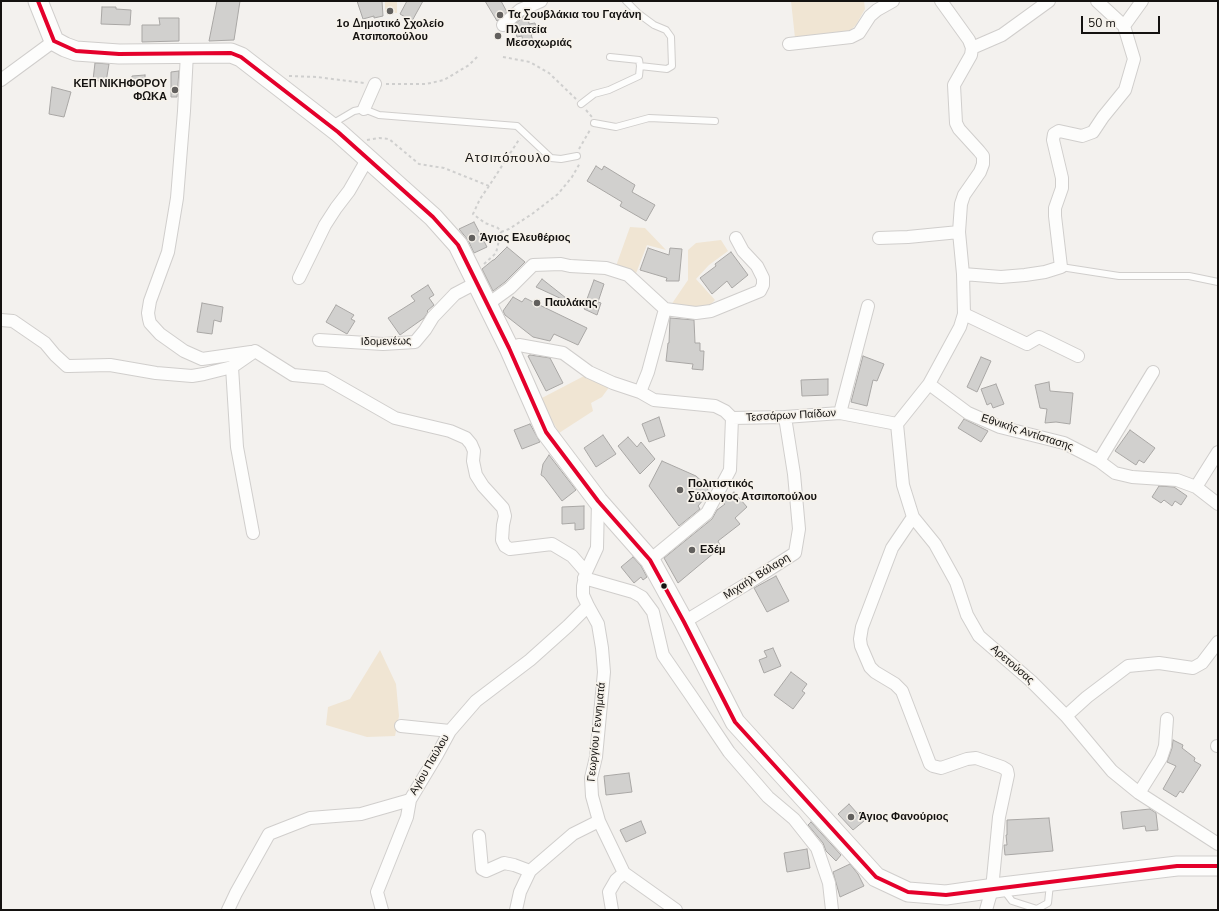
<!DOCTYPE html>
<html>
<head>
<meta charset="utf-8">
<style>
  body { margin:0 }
  #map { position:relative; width:1219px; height:911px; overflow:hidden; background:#f3f1ee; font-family:"Nunito Sans",sans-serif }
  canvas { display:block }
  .frame { position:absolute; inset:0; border:2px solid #141210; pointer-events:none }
  .scale { position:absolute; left:1081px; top:16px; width:79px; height:18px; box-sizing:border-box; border:2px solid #141210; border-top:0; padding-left:5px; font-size:12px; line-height:14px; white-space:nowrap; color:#141210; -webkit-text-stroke:3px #f6f2eb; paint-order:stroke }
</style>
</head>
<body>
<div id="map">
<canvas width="1219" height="911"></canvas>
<div class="frame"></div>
<div class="scale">50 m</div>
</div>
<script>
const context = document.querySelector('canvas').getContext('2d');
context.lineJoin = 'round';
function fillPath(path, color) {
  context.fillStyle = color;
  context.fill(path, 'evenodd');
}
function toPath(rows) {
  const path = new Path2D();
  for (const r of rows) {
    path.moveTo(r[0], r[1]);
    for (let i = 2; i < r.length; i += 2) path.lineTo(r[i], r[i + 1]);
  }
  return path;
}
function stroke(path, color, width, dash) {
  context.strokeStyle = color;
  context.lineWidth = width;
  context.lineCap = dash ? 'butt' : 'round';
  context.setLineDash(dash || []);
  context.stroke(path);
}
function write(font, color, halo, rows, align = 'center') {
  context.font = font + ' "Nunito Sans",sans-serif';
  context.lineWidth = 3.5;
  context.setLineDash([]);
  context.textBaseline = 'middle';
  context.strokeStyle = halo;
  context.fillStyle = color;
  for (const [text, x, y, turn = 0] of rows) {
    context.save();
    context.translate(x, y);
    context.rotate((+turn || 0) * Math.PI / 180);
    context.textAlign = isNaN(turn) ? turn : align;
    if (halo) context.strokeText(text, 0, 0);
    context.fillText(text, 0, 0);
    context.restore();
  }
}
const green = toPath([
  [385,1,397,1,397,13,385,12],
  [791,1,864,1,865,9,856,25,848,33,795,38],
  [630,227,645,228,666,250,647,245,635,276,616,266],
  [721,240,728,251,709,265,696,279,715,300,708,307,692,309,671,305,688,280,688,250,696,243],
  [584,376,610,386,602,397,591,403,593,411,559,433,540,399],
  [380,650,396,684,399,716,395,736,367,737,326,725,328,707,350,699]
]);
const building = toPath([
  [217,1,240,1,234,40,209,41,217,1],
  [357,1,382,1,383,16,374,18,374,16,363,19,357,1],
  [407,1,423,1,412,21,400,14,407,1],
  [485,1,501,1,507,12,497,21,485,1],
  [102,7,116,7,116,9,131,10,130,25,101,24,102,7],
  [528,15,529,24,535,23,537,33,531,34,533,41,523,43,522,36,517,37,514,25,524,16,528,15],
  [159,18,179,18,179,41,142,42,142,25,160,25,159,18],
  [95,63,109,64,106,82,93,80,95,63],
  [179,71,177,97,171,97,171,72,179,71],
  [145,75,145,86,132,85,132,76,145,75],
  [52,87,71,92,64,117,49,114,52,87],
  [596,166,602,170,604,166,635,185,632,192,655,205,646,221,620,206,622,202,587,181,596,166],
  [474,222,487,247,474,253,468,240,459,229,474,222],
  [507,247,525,262,505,282,493,291,482,269,493,260,494,260,507,247],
  [648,248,669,255,670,248,682,249,679,281,666,281,667,278,640,270,648,248],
  [731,252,748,275,732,288,727,281,712,294,700,278,716,266,715,264,731,252],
  [542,279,566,298,564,300,536,287,542,279],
  [594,280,604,284,598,302,601,303,597,315,584,309,589,300,587,299,594,280],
  [428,285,434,295,429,298,434,305,427,311,428,312,424,318,400,335,388,318,415,301,411,296,428,285],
  [513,297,522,302,525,298,587,328,578,345,554,334,550,341,533,337,505,315,503,311,513,297],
  [202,303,223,307,221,322,214,320,212,334,197,332,202,303],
  [336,305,354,315,351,319,355,321,347,334,326,322,336,305],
  [670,318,694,320,695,343,700,343,700,351,704,351,703,370,692,369,693,364,666,361,668,343,669,343,670,318],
  [530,355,550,358,563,383,546,391,528,356,530,355],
  [863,356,884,364,877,381,873,380,867,406,851,402,863,356],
  [981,357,991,361,977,392,967,387,981,357],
  [828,379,828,395,802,396,801,380,828,379],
  [1049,382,1050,391,1073,393,1070,424,1056,422,1045,423,1047,409,1040,408,1035,385,1049,382],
  [996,384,1004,404,993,408,991,403,987,405,981,389,996,384],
  [659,417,665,436,649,442,642,424,659,417],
  [964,419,988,431,981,442,958,428,964,419],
  [530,424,540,442,522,449,514,430,530,424],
  [1130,430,1155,448,1144,463,1139,460,1136,465,1115,451,1130,430],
  [603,435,616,454,596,467,584,448,603,435],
  [628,437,637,447,641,442,655,459,640,474,618,446,628,437],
  [549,455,576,490,562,501,544,477,541,475,543,464,549,455],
  [662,461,696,476,706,485,709,493,698,506,700,509,679,526,649,486,662,461],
  [1159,486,1174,487,1187,496,1181,505,1175,501,1172,506,1164,500,1161,503,1152,497,1159,486],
  [734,492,747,507,735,518,740,524,718,541,721,547,678,583,664,558,712,519,717,510,725,504,722,502,734,492],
  [584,506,584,529,575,530,575,523,562,524,562,507,584,506],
  [633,557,641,566,647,577,643,580,641,577,634,583,621,567,633,557],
  [776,576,789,601,767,612,754,588,776,576],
  [773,648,781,666,764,673,759,660,767,657,764,651,773,648],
  [791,672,807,684,802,691,805,693,793,709,774,695,791,672],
  [1173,740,1183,745,1182,748,1195,758,1194,761,1201,765,1183,793,1180,791,1176,797,1163,789,1176,766,1167,762,1172,748,1173,740],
  [629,773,632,792,606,795,604,776,629,773],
  [849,804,864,821,853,830,838,814,849,804],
  [1150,809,1156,813,1158,830,1146,831,1145,826,1123,829,1121,812,1150,809],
  [1049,818,1053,851,1005,855,1004,845,1007,845,1006,835,1007,835,1007,820,1049,818],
  [641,821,646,833,626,842,620,830,641,821],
  [811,822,841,855,836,861,826,851,823,843,808,825,811,822],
  [807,849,810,868,787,872,784,853,807,849],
  [850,864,858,874,864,886,840,897,833,872,850,864]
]);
const path = toPath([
  [503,57,530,62,549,73,576,99],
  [289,76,317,77,364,83],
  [386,84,426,84,444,80,469,65,479,55],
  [586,110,592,117],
  [367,140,379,138,389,139,419,164,444,168,489,186,520,138],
  [579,149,590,130],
  [489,186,480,199,473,214,485,223,498,228,501,232],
  [501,232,509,229,532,214,558,194,572,177,580,163],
  [484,264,496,253,501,232]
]);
const lane = toPath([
  [626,1,639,14,654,25,666,30,671,37,672,66,667,69,640,66],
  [581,104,594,94,609,90,639,76,640,66,639,60,610,57],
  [594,123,616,127,649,118,715,121],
  [332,124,354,111,364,109,379,115,517,126,551,158,561,159,577,156],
  [1061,267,1119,276,1189,276,1218,282],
  [1003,889,1012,901,1037,909,1048,903,1050,884]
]);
const street = toPath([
  [503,25,520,10,541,1],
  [1124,26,1142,1],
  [789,44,851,37,859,33,870,16,877,10,893,1],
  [972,48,1002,35,1049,1],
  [187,53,184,111,177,198,168,252,150,301,148,313,149,319,150,323,160,334,184,351,202,359,251,352],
  [1,80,54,41],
  [364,109,375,84],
  [879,238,908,237,959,232],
  [963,274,1001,277,1025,275,1045,272,1061,267,1055,216,1055,208,1062,188,1062,178,1053,140,1054,134,1059,131,1082,136,1093,132,1103,117,1125,90,1134,59,1124,26,1097,1],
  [299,278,325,225,336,208,349,191,368,158],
  [488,304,510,288,533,265,561,264,570,266,606,268,628,275,665,309,696,313,711,311,760,291,763,285,763,278,757,266,743,251,736,238],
  [964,314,1027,344,1039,337,1078,356],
  [1,320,13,321,45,343,55,355,67,366,69,366,110,365,156,373,192,376,204,374,232,367,255,351,293,375,325,378,395,418,450,431,466,438,471,444,474,451,473,461,476,475,483,486,503,508,505,516,503,525,502,540,505,546,510,549,552,544,572,556,586,572],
  [319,340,383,344,415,342,425,330,433,317,455,294,476,283],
  [509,348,519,345,563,353,589,372,613,383,640,392,654,400,715,406,725,411,732,418,785,417,840,413,897,424],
  [232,367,237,447,253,533],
  [929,384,968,413,1000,427,1064,443,1099,461,1115,473,1132,477,1177,480,1196,487,1218,504],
  [640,392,648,372,665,309],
  [840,413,868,306],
  [897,424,903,485,913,517,935,544,956,582,967,615,979,636,1031,681,1066,716,1112,771,1139,793,1218,844],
  [897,424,929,384,960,327,964,314,963,274,959,232,961,204,964,195,980,172,983,164,983,156,979,151,959,129,956,123,954,85,971,55,972,48,969,40,941,1],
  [1099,461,1153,372],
  [1196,487,1218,452],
  [598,501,597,548,586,572,583,586,583,595,588,606,598,624,602,648,604,672,596,757,591,778,592,796,599,821,624,873,676,910],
  [913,517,892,548,862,627,860,639,861,646,870,667,875,672,895,684,902,691,930,764,933,766,941,768,967,759,976,758,1002,767,1007,770,1008,775,999,817,992,889,986,910],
  [650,560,707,513,730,470,732,418],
  [584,578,633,592,642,597,653,612,663,655,692,697,729,752,768,797,794,819,817,848,829,883,832,910],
  [684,622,745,585,795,553,799,529,794,474,785,417],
  [1066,716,1087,697,1128,666,1159,663,1193,668,1202,663,1218,642],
  [401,726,450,731],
  [1217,746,1218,746],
  [1139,793,1161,758,1165,746,1167,719],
  [479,836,482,869,486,871,504,863,514,865,530,871],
  [228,910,236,893,269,834,310,818,361,814,410,800,437,755,450,731,476,701,530,660,568,626,588,606],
  [382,910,377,892,407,817,410,800],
  [516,910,520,892,530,871,573,834,599,821],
  [612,910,609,892,616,880,624,873]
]);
const primary = toPath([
  [38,1,54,41,65,47,76,51,119,54,231,53,241,57,338,132,433,217,458,245,509,348,546,432,598,501,650,560,684,622,735,722,876,877,908,892,946,895,1002,887,1177,866,1218,866]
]);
const bus1 = toPath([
  [38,1,54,41,76,51,119,54,231,53,241,57,338,132,433,217,458,245,509,348,546,432,598,501,650,560,684,622,735,722,876,877,908,892,946,895,1177,866,1218,866]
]);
const markers = [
  [390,11,4,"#62605e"],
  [500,15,4,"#62605e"],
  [498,36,4,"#62605e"],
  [175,90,4,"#62605e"],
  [472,238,4,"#62605e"],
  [537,303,4,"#62605e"],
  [680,490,4,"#62605e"],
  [692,550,4,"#62605e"],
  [664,586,3.5,"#141210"],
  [851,817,4,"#62605e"]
];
const poiNames = [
  ["Τα Σουβλάκια του Γαγάνη",508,15],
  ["1ο Δημοτικό Σχολείο",390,24,"center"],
  ["Ατσιποπούλου",390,37,"center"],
  ["Πλατεία",506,30],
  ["Μεσοχωριάς",506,43],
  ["ΚΕΠ ΝΙΚΗΦΟΡΟΥ",167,84,"right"],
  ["ΦΩΚΑ",167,97,"right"],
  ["Άγιος Ελευθέριος",480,238],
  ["Παυλάκης",545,303],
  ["Πολιτιστικός",688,484],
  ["Σύλλογος Ατσιποπούλου",688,497],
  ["Εδέμ",700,550],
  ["Άγιος Φανούριος",859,817]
];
const streetNames = [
  ["Ιδομενέως",386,342,-1],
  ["Τεσσάρων Παίδων",791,416,-3],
  ["Εθνικής Αντίστασης",1027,433,18],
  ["Μιχαήλ Βάλαρη",757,577,-32],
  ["Αρετούσας",1012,665,41],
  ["Γεωργίου Γεννηματά",597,732,-84],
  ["Αγίου Παύλου",430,765,-60]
];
const quarterNames = [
  ["Ατσιπόπουλο",508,159]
];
fillPath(green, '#f0e5d3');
fillPath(building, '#d1d0ce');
stroke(building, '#a9a7a5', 1);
stroke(lane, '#d0cecc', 8);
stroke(street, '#d0cecc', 14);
stroke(primary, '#d0cecc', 21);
stroke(path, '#cfcfce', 2, [3, 3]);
stroke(lane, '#fdfdfc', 6);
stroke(street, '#fdfdfc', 12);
stroke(primary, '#fdfdfc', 19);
stroke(bus1, '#e4002b', 4);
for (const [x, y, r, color] of markers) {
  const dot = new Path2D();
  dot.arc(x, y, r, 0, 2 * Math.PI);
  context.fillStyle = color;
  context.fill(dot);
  stroke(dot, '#f6f2eb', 1.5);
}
write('bold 11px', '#141210', '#f6f2eb', poiNames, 'left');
write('11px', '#141210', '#f6f2eb', streetNames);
context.letterSpacing = '1px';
write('13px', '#141210', '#f6f2eb', quarterNames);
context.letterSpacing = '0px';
</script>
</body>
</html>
